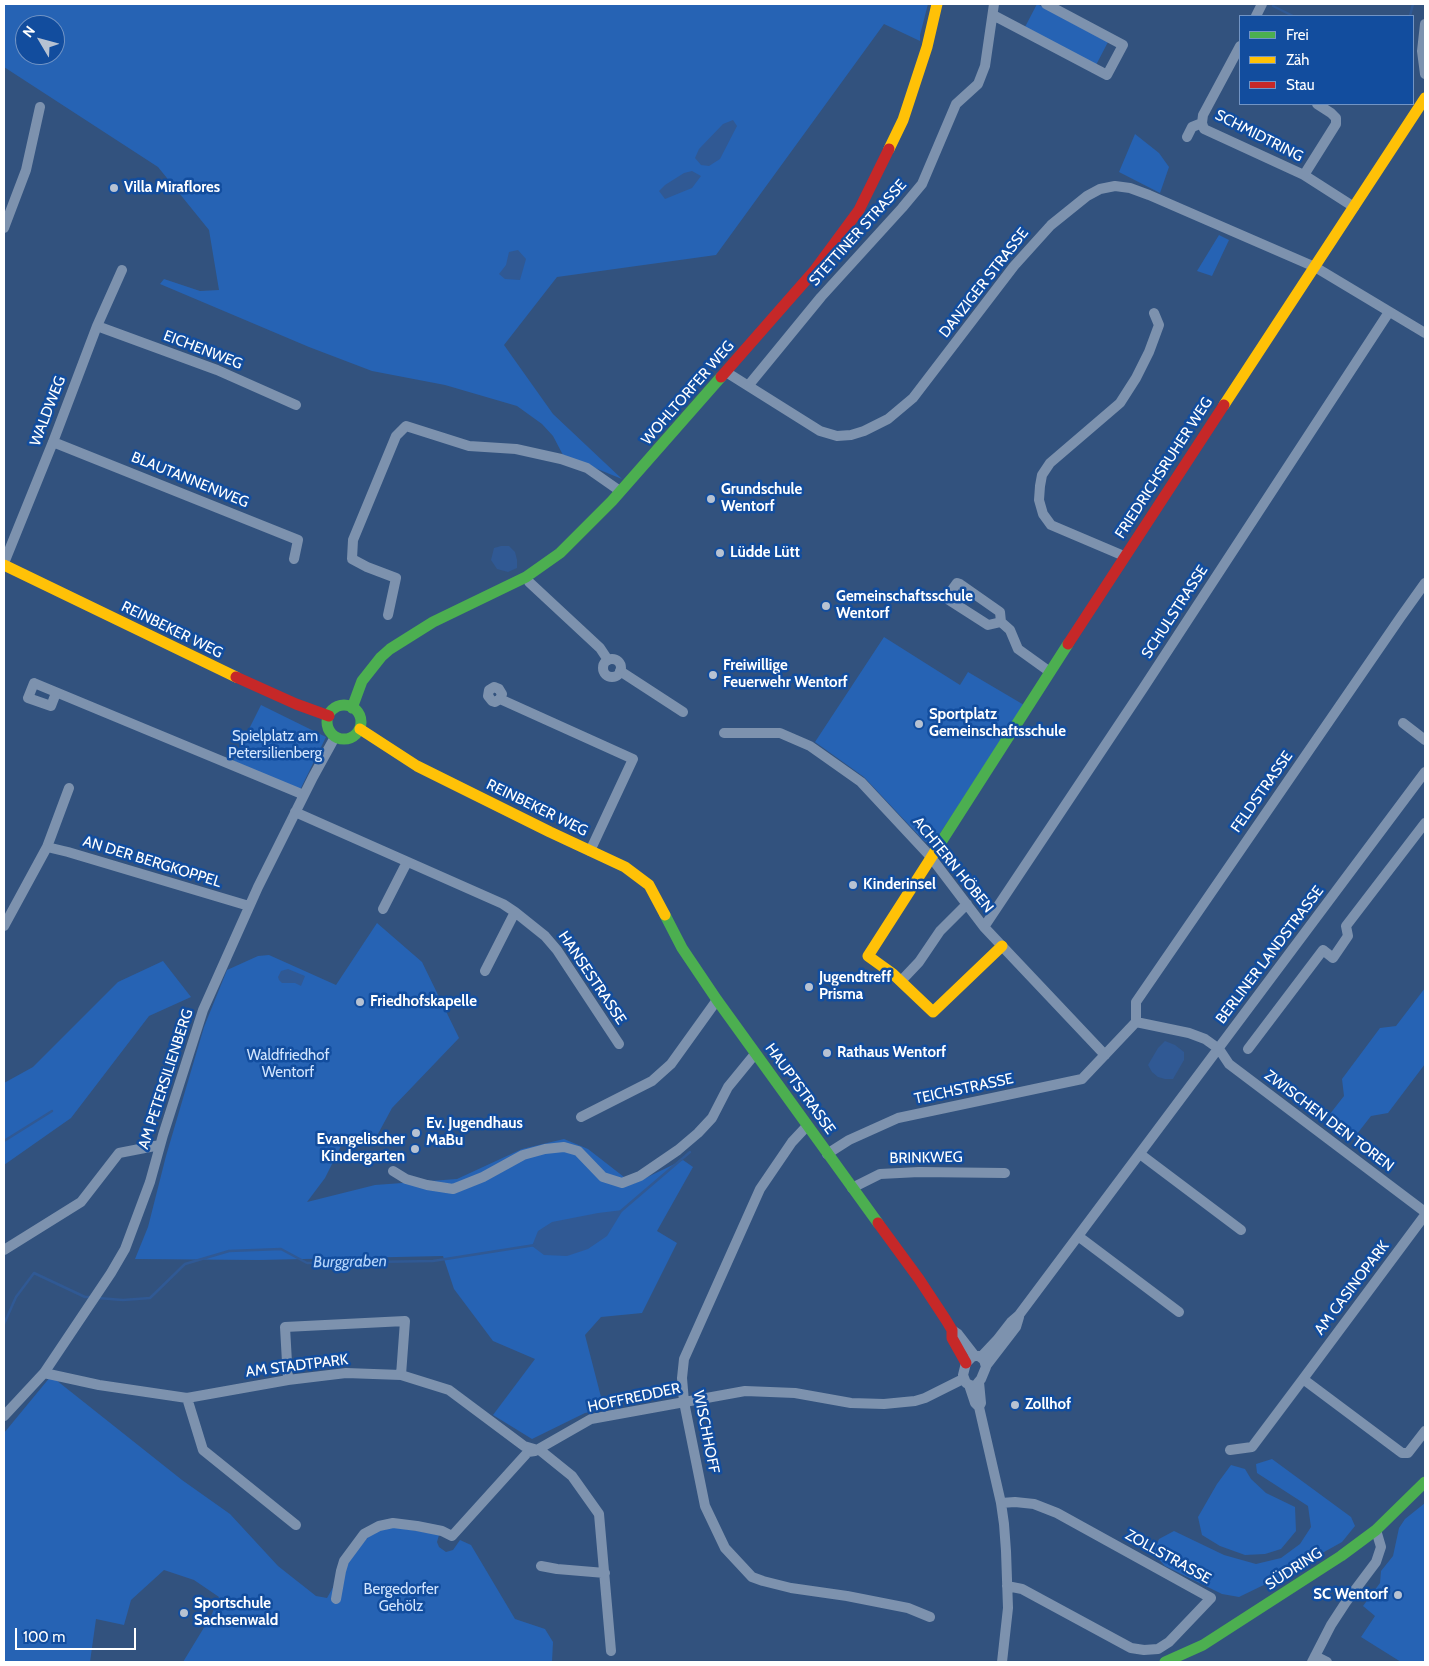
<!DOCTYPE html>
<html>
<head>
<meta charset="utf-8">
<style>
  body { margin:0 }
  #map { position:relative; width:1429px; height:1666px; overflow:hidden; background:#32527e; font-family:Cabin,sans-serif }
  canvas { display:block }
  .frame { position:absolute; inset:0; border:5px solid #fff; pointer-events:none }
  .legend { position:absolute; left:1239px; top:15px; width:175px; height:90px; box-sizing:border-box; background:#124d9e; border:1px solid #7194c5; margin:0; padding:6px 9px; list-style:none; font-size:15px; color:#fff }
  .legend li { display:flex; align-items:center; gap:10px; height:25px }
  .legend b { width:25px; border:1px solid #7194c5 }
  .north { position:absolute; left:15px; top:15px; width:50px; height:50px; box-sizing:border-box; background:#124d9e; border:1px solid #7194c5; border-radius:50%; rotate:307deg; font-size:14px; font-weight:700; line-height:20px; text-align:center; color:#fff }
  .north::after { content:''; display:block; margin:auto; width:18px; height:22px; background:#b7c2d2; clip-path:polygon(50% 0,100% 100%,50% 72%,0 100%) }
  .scale { position:absolute; left:15px; top:1628px; width:121px; height:22px; box-sizing:border-box; border:2px solid #fff; border-top:0; padding-left:6px; font-size:15px; line-height:18px; white-space:nowrap; color:#fff; -webkit-text-stroke:4px #124d9e; paint-order:stroke }
</style>
</head>
<body>
<div id="map">
<canvas width="1429" height="1666"></canvas>
<div class="frame"></div>
<ul class="legend">
<li><b style="height:6px;background:#4caf50"></b>Frei</li>
<li><b style="height:6px;background:#ffc107"></b>Zäh</li>
<li><b style="height:6px;background:#c62828"></b>Stau</li>
</ul>
<div class="north">N</div>
<div class="scale">100 m</div>
</div>
<script>
const context = document.querySelector('canvas').getContext('2d');
context.lineJoin = 'round';
function fillPath(path, color) {
  context.fillStyle = color;
  context.fill(path, 'evenodd');
}
function toPath(rows) {
  const path = new Path2D();
  for (const r of rows) {
    if (r.length === 3) {
      path.moveTo(r[0] + r[2], r[1]);
      path.arc(r[0], r[1], r[2], 0, 2 * Math.PI);
      continue;
    }
    path.moveTo(r[0], r[1]);
    for (let i = 2; i < r.length; i += 2) path.lineTo(r[i], r[i + 1]);
  }
  return path;
}
function stroke(path, color, width, dash) {
  context.strokeStyle = color;
  context.lineWidth = width;
  context.lineCap = dash ? 'butt' : 'round';
  context.setLineDash(dash || []);
  context.stroke(path);
}
function write(font, color, halo, rows, align = 'center') {
  context.font = font + ' Cabin,sans-serif';
  context.lineWidth = 5;
  context.setLineDash([]);
  context.textBaseline = 'middle';
  context.strokeStyle = halo;
  context.fillStyle = color;
  for (const [text, x, y, turn = 0] of rows) {
    context.save();
    context.translate(x, y);
    context.rotate((+turn || 0) * Math.PI / 180);
    context.textAlign = isNaN(turn) ? turn : align;
    if (halo) context.strokeText(text, 0, 0);
    context.fillText(text, 0, 0);
    context.restore();
  }
}
const green = toPath([
  [4,4,928,4,920,35,920,41,884,24,716,255,557,277,504,345,553,414,622,479,563,455,553,436,542,424,517,406,445,385,372,371,309,347,160,284,164,279,200,291,219,290,209,230,158,167,4,67],
  [25,25,55,25,55,55,25,55],
  [1037,4,1108,42,1096,65,1025,27],
  [1135,134,1159,153,1169,167,1160,193,1119,172],
  [1219,235,1229,240,1212,276,1197,271],
  [884,637,960,685,968,672,1024,705,935,841,930,844,924,841,864,777,815,742],
  [261,705,326,737,300,790,233,761],
  [377,923,422,962,459,1038,392,1108,372,1145,347,1134,325,1178,307,1202,375,1185,457,1179,522,1149,564,1139,588,1149,633,1184,683,1160,693,1167,657,1231,677,1243,642,1313,601,1317,585,1335,601,1397,595,1411,585,1413,532,1439,493,1415,535,1359,493,1341,454,1289,443,1256,259,1260,135,1259,148,1227,166,1156,204,1027,227,970,258,956,269,955,336,985],
  [163,961,191,997,149,1016,71,1118,4,1165,4,1083,33,1067,118,982],
  [1425,988,1425,1042,1424,1044,1425,1064,1388,1113,1371,1116,1353,1139,1326,1119,1344,1096,1342,1079,1380,1028,1396,1026],
  [51,1376,182,1480,230,1514,278,1566,316,1596,327,1598,351,1556,370,1535,381,1530,395,1527,439,1535,437,1542,439,1547,446,1552,453,1550,460,1540,471,1545,515,1619,545,1629,553,1642,552,1662,183,1662,211,1616,219,1597,194,1580,164,1570,131,1600,124,1625,96,1619,90,1662,4,1662,4,1433],
  [1272,1459,1351,1517,1355,1526,1342,1542,1274,1580,1239,1597,1222,1594,1165,1566,1153,1553,1159,1539,1174,1531,1224,1555,1256,1564,1281,1558,1300,1544,1311,1527,1308,1506,1257,1473,1256,1464],
  [1231,1465,1245,1469,1251,1479,1266,1493,1295,1507,1296,1531,1281,1549,1265,1554,1245,1555,1220,1546,1202,1535,1198,1517,1217,1484],
  [1425,1503,1425,1662,1401,1662,1361,1637,1375,1616,1363,1606,1380,1583,1381,1571,1393,1556,1399,1528,1405,1519]
]);
const water = toPath([
  [733,120,737,126,720,159,709,166,701,165,695,158,699,149,723,124],
  [692,171,701,176,692,188,665,199,659,191,665,185,684,173],
  [518,250,526,259,520,280,505,279,499,274,506,265,509,252],
  [501,546,509,546,515,552,517,560,517,568,508,572,497,569,491,560,494,548],
  [288,969,305,976,301,986,295,983,282,983,279,980,278,977,281,971],
  [1165,1041,1175,1045,1184,1052,1184,1060,1173,1079,1165,1079,1158,1077,1152,1072,1148,1065,1158,1048],
  [623,1210,607,1236,588,1249,567,1256,544,1255,532,1246,538,1231,552,1222,598,1213]
]);
const stream = toPath([
  [1273,6,1293,16],
  [1410,16,1413,4],
  [4,1141,52,1111],
  [621,1211,690,1152],
  [98,1298,123,1300,150,1298,185,1264,229,1251,281,1249,307,1263,433,1261,535,1245],
  [4,1324,16,1297,34,1273,85,1297,90,1297]
]);
const street = toPath([
  [993,15,1107,75,1123,45,1046,4],
  [1256,16,1262,4],
  [1425,24,1422,51,1425,74],
  [1202,123,1204,129,1304,175,1336,124,1336,118,1331,113,1317,104],
  [1187,137,1192,127,1202,123,1203,115,1240,46],
  [1304,175,1354,207],
  [4,228,26,170,40,107],
  [97,326,217,370,296,405],
  [726,372,820,431,837,436,851,435,864,431,888,419,913,398,1014,266,1051,225,1087,196,1100,189,1115,186,1130,188,1149,195,1315,267,1425,333],
  [748,386,821,297,902,208,922,184,956,104,978,84,985,66,994,4],
  [53,442,298,540,294,559],
  [1124,556,1051,525,1043,514,1039,500,1040,486,1042,475,1050,463,1120,403,1136,378,1149,352,1159,325,1154,313],
  [4,563,53,442,97,326,122,270],
  [526,577,529,582,600,648,608,660],
  [388,615,396,578,367,567,352,559,353,540,396,436,406,426,469,446,516,449,561,459,587,468,620,491],
  [1001,622,988,625,949,600,947,597,957,583,960,584,1000,612,1001,622,1010,630,1018,649,1050,672],
  [612,668,9],
  [620,671,683,712],
  [56,693,51,706,28,698,34,683,304,795],
  [500,699,502,694,499,689,494,687,489,690,488,696,492,701,495,702,500,699,633,759,590,851],
  [1403,723,1425,740],
  [724,733,780,733,810,746,861,782,930,856,984,927,1105,1055],
  [295,812,503,904,515,912,545,936,557,950,619,1044],
  [47,847,68,852,249,906],
  [383,909,407,862],
  [4,926,47,847,69,788],
  [984,927,1144,687,1389,312],
  [485,971,515,912],
  [901,981,919,962,940,931,967,904],
  [1136,1022,1136,1002,1400,618,1425,583],
  [1248,1049,1323,950,1333,958,1348,936,1346,926,1425,823],
  [581,1117,652,1081,671,1064,717,1000],
  [807,1126,792,1142,760,1189,684,1359,682,1378,684,1402,705,1506,725,1548,752,1577,763,1581,791,1588,847,1596,908,1608,930,1617],
  [827,1154,849,1140,898,1118,1082,1079,1136,1022,1189,1033,1205,1039,1219,1049,1229,1064,1425,1212],
  [1140,1154,1241,1230],
  [393,1171,406,1179,427,1185,453,1189,483,1177,523,1155,545,1149,564,1147,578,1151,603,1177,622,1183,640,1176,678,1150,698,1133,712,1118,728,1087,755,1054],
  [852,1188,880,1174,919,1172,1005,1173],
  [1425,1215,1303,1379,1402,1453,1408,1453,1425,1431],
  [1078,1236,1179,1312],
  [4,1250,81,1202,119,1153,160,1145],
  [952,1330,958,1334,975,1356],
  [975,1356,979,1356,984,1360,986,1367,981,1379,976,1385,972,1386,966,1383,963,1375,966,1363,972,1357,975,1356],
  [981,1357,997,1340,1011,1322,1019,1315,1425,772],
  [986,1366,1016,1327,1019,1317],
  [44,1373,99,1385,187,1398,288,1380,346,1373,401,1375,449,1390,524,1446,541,1451,572,1476,599,1514,611,1651],
  [288,1380,285,1327,405,1321,401,1375],
  [969,1385,975,1403,979,1407,1001,1503,1004,1524,1006,1551,1008,1608,1002,1662],
  [187,1398,203,1450,296,1525],
  [979,1407,981,1403,979,1382],
  [4,1416,44,1373,111,1273,125,1249,150,1182,163,1135,203,1010,258,887,313,777,335,737],
  [1230,1450,1252,1447,1303,1379],
  [1001,1503,1015,1502,1034,1504,1057,1513,1211,1598,1169,1642,1158,1649,1144,1650,1131,1648,1022,1589,1007,1586],
  [541,1566,557,1569,605,1573],
  [336,1599,341,1571,344,1561,364,1534,379,1526,393,1523,417,1526,442,1531,452,1536,528,1452,535,1451,591,1419,745,1391,795,1393,851,1403,884,1404,915,1401,925,1398,963,1379],
  [1315,1656,1327,1662],
  [1312,1662,1331,1625,1346,1602,1376,1562,1381,1547,1376,1530]
]);
const fast = toPath([
  [344,722,17],
  [352,708,362,681,381,657,390,649,433,622,526,577,560,553,612,501,721,377],
  [936,850,1068,644],
  [665,915,682,948,717,1000,878,1223],
  [1165,1662,1203,1645,1341,1556,1376,1530,1425,1482]
]);
const slow = toPath([
  [889,149,903,120,927,47,937,4],
  [1224,405,1425,98],
  [4,565,236,677],
  [360,729,417,766,550,832,625,867,649,885,665,915],
  [936,850,868,956,893,974,933,1012,1002,946]
]);
const jam = toPath([
  [721,377,814,271,859,210,889,149],
  [1068,644,1224,405],
  [236,677,296,704,329,716],
  [878,1223,919,1279,946,1320,952,1330,952,1338,966,1363]
]);
const markers = [
  [114,188,5,"#b7c2d2"],
  [711,499,5,"#b7c2d2"],
  [720,553,5,"#b7c2d2"],
  [826,606,5,"#b7c2d2"],
  [713,675,5,"#b7c2d2"],
  [919,724,5,"#b7c2d2"],
  [853,885,5,"#b7c2d2"],
  [809,987,5,"#b7c2d2"],
  [360,1002,5,"#b7c2d2"],
  [827,1053,5,"#b7c2d2"],
  [416,1133,5,"#b7c2d2"],
  [415,1149,5,"#b7c2d2"],
  [1015,1405,5,"#b7c2d2"],
  [1398,1595,5,"#b7c2d2"],
  [184,1613,5,"#b7c2d2"]
];
const streetNames = [
  ["SCHMIDTRING",1259,136,27],
  ["STETTINER STRASSE",858,233,-48],
  ["DANZIGER STRASSE",984,283,-52],
  ["EICHENWEG",203,350,21],
  ["WOHLTORFER WEG",688,393,-49],
  ["WALDWEG",48,411,-69],
  ["FRIEDRICHSRUHER WEG",1164,468,-57],
  ["BLAUTANNENWEG",190,480,22],
  ["SCHULSTRASSE",1175,612,-57],
  ["REINBEKER WEG",172,630,26],
  ["FELDSTRASSE",1262,792,-55],
  ["REINBEKER WEG",537,808,26],
  ["AN DER BERGKOPPEL",152,862,17],
  ["ACHTERN HÖBEN",953,865,51],
  ["BERLINER LANDSTRASSE",1270,955,-53],
  ["HANSESTRASSE",592,978,56],
  ["AM PETERSILIENBERG",166,1079,-72],
  ["HAUPTSTRASSE",800,1089,54],
  ["TEICHSTRASSE",964,1089,-12],
  ["ZWISCHEN DEN TOREN",1329,1121,37],
  ["BRINKWEG",926,1158,-1],
  ["AM CASINOPARK",1352,1288,-53],
  ["AM STADTPARK",297,1366,-7],
  ["HOFFREDDER",634,1398,-12],
  ["WISCHHOFF",706,1432,79],
  ["ZOLLSTRASSE",1168,1557,29],
  ["SÜDRING",1294,1569,-33]
];
const poiNames = [
  ["Villa Miraflores",124,188],
  ["Grundschule",721,490],
  ["Wentorf",721,507],
  ["Lüdde Lütt",730,553],
  ["Gemeinschaftsschule",836,597],
  ["Wentorf",836,614],
  ["Freiwillige",723,666],
  ["Feuerwehr Wentorf",723,683],
  ["Sportplatz",929,715],
  ["Gemeinschaftsschule",929,732],
  ["Kinderinsel",863,885],
  ["Jugendtreff",819,978],
  ["Prisma",819,995],
  ["Friedhofskapelle",370,1002],
  ["Rathaus Wentorf",837,1053],
  ["Ev. Jugendhaus",426,1124],
  ["MaBu",426,1141],
  ["Evangelischer",405,1140,"right"],
  ["Kindergarten",405,1157,"right"],
  ["Zollhof",1025,1405],
  ["SC Wentorf",1388,1595,"right"],
  ["Sportschule",194,1604],
  ["Sachsenwald",194,1621]
];
const parkNames = [
  ["Spielplatz am",275,737],
  ["Petersilienberg",275,754],
  ["Waldfriedhof",288,1056],
  ["Wentorf",288,1073],
  ["Bergedorfer",401,1590],
  ["Gehölz",401,1607]
];
const waterNames = [
  ["Burggraben",350,1262,-1]
];
fillPath(green, '#2663b4');
fillPath(water, '#305994');
stroke(stream, '#305994', 2.5);
stroke(street, '#7d92ae', 10);
stroke(fast, '#4caf50', 11);
stroke(slow, '#ffc107', 11);
stroke(jam, '#c62828', 11);
for (const [x, y, r, color] of markers) {
  const dot = new Path2D();
  dot.arc(x, y, r, 0, 2 * Math.PI);
  context.fillStyle = color;
  context.fill(dot);
  stroke(dot, '#124d9e', 2);
}
write('15px', '#fff', '#124d9e', streetNames);
write('bold 15px', '#fff', '#124d9e', poiNames, 'left');
write('15px', '#d0e4fe', '#124d9e', parkNames);
write('italic 16px', '#b4d4fb', '#124d9e', waterNames);
</script>
</body>
</html>
